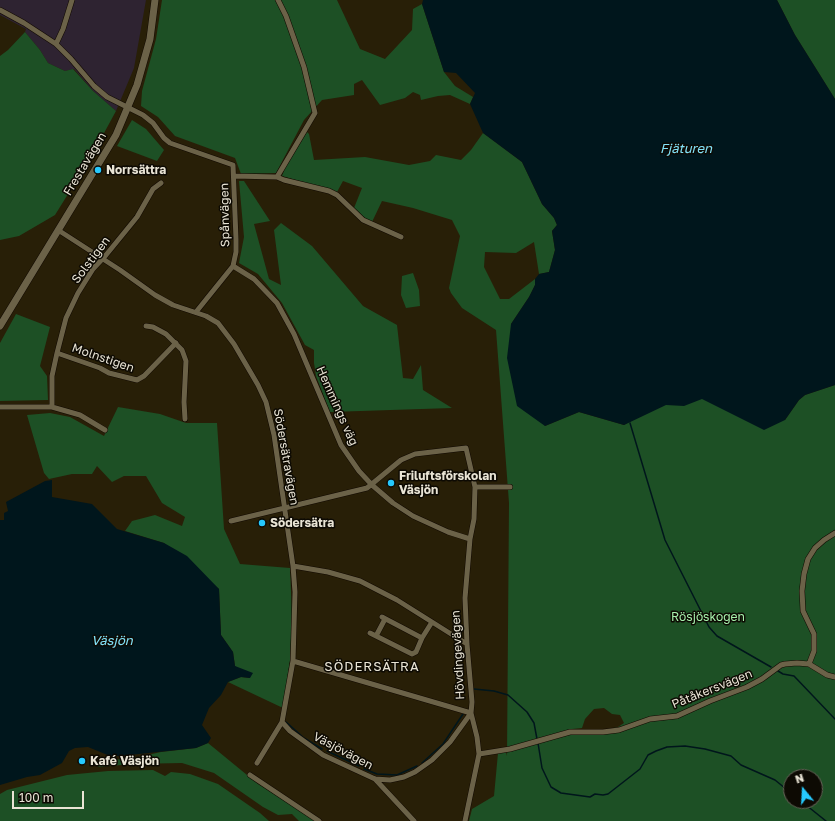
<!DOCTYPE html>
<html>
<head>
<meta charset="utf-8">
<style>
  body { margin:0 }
  #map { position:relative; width:835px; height:821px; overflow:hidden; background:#281f07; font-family:"Golos Text",sans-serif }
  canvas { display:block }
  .north { position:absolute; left:783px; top:769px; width:40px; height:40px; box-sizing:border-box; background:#0d0a03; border:1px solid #656157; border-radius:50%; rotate:342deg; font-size:11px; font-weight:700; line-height:16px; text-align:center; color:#e9e4d5 }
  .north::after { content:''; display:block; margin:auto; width:14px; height:18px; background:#26c9fe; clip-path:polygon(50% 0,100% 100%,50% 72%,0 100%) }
  .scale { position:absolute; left:12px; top:791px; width:72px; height:18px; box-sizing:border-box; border:2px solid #e9e4d5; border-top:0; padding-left:5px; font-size:12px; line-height:14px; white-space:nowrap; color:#e9e4d5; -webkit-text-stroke:3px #0d0a03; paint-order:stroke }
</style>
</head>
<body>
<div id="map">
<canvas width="835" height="821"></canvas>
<div class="north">N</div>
<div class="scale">100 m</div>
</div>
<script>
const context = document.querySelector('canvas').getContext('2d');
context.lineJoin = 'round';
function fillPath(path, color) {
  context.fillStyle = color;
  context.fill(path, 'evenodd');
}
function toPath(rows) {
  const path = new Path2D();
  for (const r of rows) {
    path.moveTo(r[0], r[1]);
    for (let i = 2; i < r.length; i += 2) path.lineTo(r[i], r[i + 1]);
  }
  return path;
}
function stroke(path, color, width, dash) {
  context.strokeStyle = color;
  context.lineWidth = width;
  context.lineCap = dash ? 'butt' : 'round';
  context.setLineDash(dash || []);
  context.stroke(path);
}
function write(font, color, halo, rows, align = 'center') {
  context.font = font + ' "Golos Text",sans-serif';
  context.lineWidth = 3;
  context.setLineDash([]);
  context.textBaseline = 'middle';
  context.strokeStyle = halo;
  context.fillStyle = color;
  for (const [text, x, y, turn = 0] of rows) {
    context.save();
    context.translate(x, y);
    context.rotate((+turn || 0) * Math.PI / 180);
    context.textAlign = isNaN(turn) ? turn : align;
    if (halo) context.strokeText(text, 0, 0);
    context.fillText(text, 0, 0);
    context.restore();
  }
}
const industrial = toPath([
  [0,0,146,0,134,68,116,111,93,91,74,69,65,71,48,63,40,50,25,32,26,29,0,15]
]);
const green = toPath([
  [162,0,337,0,360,49,385,59,412,30,413,9,422,4,444,72,455,86,473,97,470,104,450,95,438,96,421,100,420,95,413,92,405,98,380,105,362,80,354,84,354,95,322,100,304,120,276,173,241,174,235,158,175,136,158,117,141,106,142,91,156,39],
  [777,0,835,0,835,99,795,35],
  [25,32,40,50,48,63,65,71,73,69,93,91,116,111,91,157,55,215,19,236,0,240,0,56,8,50],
  [132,120,146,129,164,150,157,161,117,146],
  [307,132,309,134,314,160,365,157,409,165,430,161,436,155,461,160,471,150,483,133,522,162,542,204,554,218,557,225,552,231,555,250,549,272,539,274,534,242,516,253,485,252,484,267,500,299,509,299,535,279,535,285,529,297,511,324,545,426,579,412,624,425,683,390,785,420,799,400,805,395,835,385,835,821,469,821,472,809,494,796,498,753,506,752,507,756,509,503,496,330,462,308,451,293,449,288,460,236,452,220,413,208,382,201,372,222,360,215,354,208,362,188,343,181,337,192,282,176,285,168],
  [604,708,612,714,620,715,624,723,618,727,604,730,584,729,573,730,572,729,582,728,585,719,594,709],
  [791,777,815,777,815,801,791,801],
  [239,181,244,181,270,221,254,224,269,279,281,285,274,230,281,223,312,246,363,306,397,325,403,378,413,379,421,365,423,390,452,408,330,412,316,376,314,363,314,350,305,345,282,303,258,274,239,263,244,237],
  [413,273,419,290,420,306,406,308,401,295,402,276],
  [16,314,50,327,40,366,47,376,48,400,0,401,0,343],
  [118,407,160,414,186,423,217,423,224,529,240,564,290,568,292,616,290,660,283,708,228,682,241,677,250,678,235,666,233,652,221,635,219,589,164,543,125,531,132,521,155,515,182,526,185,517,162,503,146,476,124,476,112,482,97,466,92,474,72,474,49,479,44,473,27,415,50,413,70,417,104,436],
  [208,743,258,784,317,821,299,821,292,814,278,815,263,807,214,773,182,763,133,764,98,767,99,759,112,760,134,758,161,752,196,748],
  [153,770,165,776,171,772,190,774,218,784,260,813,269,821,0,821,0,794,7,790,67,775,108,771]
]);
const water = toPath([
  [423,0,777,0,795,35,835,99,835,385,805,395,799,400,785,420,764,430,702,399,684,406,666,405,624,425,579,412,545,426,517,406,507,358,511,324,529,297,535,285,535,279,539,274,549,272,555,250,552,231,557,225,554,218,542,204,522,162,483,133,470,104,475,93,456,73,444,72,422,4],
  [52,480,52,497,92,504,117,529,164,543,187,556,219,589,221,635,233,652,235,666,253,673,250,678,241,677,228,682,221,695,209,708,202,725,211,738,208,743,196,748,120,756,110,756,88,747,75,748,69,751,62,763,40,775,27,777,0,785,0,520,4,520,4,513,8,511,6,502,45,481]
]);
const stream = toPath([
  [630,423,665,540,709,627,717,636,771,667],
  [778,671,783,674,794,676,835,719],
  [474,689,494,691,508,695,527,712,534,723,537,739],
  [286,722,304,738,322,749],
  [538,743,542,768,551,787,561,793,590,797,595,794,603,795,608,794,640,769,648,755,656,751,667,747,685,746,705,749,731,756,741,765,775,780,791,793],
  [327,751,359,766],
  [422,763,443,744,463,714],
  [364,769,377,774,397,775,417,766],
  [801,801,826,821]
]);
const minor = toPath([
  [0,10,24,23,56,44,71,59,94,86,107,97,143,115,153,123,164,138,170,143,233,165,236,239,236,252,233,266,196,312],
  [56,44,63,29,72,0],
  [234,176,277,177,315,113,304,67,286,16,278,0],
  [277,177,284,180,329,191,337,195,363,220,401,237],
  [58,230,120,270,155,295,173,305,206,316,218,323,234,344,258,385,266,402,274,435,293,566,295,592,293,661,282,722,257,763],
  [233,266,254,279,277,303,294,334,341,445,359,471,372,485,393,503,413,516,448,532,470,539],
  [146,326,153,327,166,334,182,350,186,361,184,402,185,419],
  [57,353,100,368,109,373,137,380,144,376,176,343],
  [0,407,52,407,80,415,105,430],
  [52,407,52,376,57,353,66,318,78,293,93,269,106,255,137,217,153,189,161,183],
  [475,487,510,487],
  [231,521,367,488,401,460,415,454,466,448,475,487,474,519,470,539,465,598,467,644,472,702,471,713,477,737,479,754,465,821],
  [293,566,328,572,360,581,397,600,467,644],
  [382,617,422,638,432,622],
  [370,633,412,654,416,652,422,638],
  [376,636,385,619],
  [293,661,471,713],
  [809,664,814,651,814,634,803,611,802,591,804,574,808,559,815,548,824,540,835,533],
  [282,722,290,731,323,755,375,779,390,780,404,777,415,772,432,760,450,742,471,713],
  [479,754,510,749,570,732,603,732,619,730,650,719,677,716,710,701,747,687,762,679,781,665,785,664,797,663,809,664,827,675,835,677],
  [250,775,319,821],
  [375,779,414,821]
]);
const tertiary = toPath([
  [0,326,116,135,137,85,150,39,155,0]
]);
const markers = [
  [98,170,4,"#26c9fe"],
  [391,483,4,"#26c9fe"],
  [262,523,4,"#26c9fe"],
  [82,761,4,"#26c9fe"]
];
const streetNames = [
  ["Frestavägen",85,164,-59],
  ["Spånvägen",225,215,-91],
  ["Solstigen",91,260,-53],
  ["Molnstigen",103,358,19],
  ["Hemmings väg",337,406,66],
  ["Södersätravägen",286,457,80],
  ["Hövdingevägen",458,655,-93],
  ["Påtåkersvägen",712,689,-22],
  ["Väsjövägen",343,751,28]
];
const poiNames = [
  ["Norrsättra",106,170],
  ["Friluftsförskolan",399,476],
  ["Väsjön",399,490],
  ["Södersätra",270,523],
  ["Kafé Väsjön",90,761]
];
const parkNames = [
  ["Rösjöskogen",708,617]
];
const waterNames = [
  ["Fjäturen",686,149],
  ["Väsjön",112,641]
];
const neighbourhoodNames = [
  ["SÖDERSÄTRA",372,667]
];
fillPath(industrial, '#2e2331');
fillPath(green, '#1d5025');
fillPath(water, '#00161c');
stroke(stream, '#00161c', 1.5);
stroke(minor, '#110900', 6);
stroke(tertiary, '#110900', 8);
stroke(minor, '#6b6248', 5);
stroke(tertiary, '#6b6248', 7);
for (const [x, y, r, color] of markers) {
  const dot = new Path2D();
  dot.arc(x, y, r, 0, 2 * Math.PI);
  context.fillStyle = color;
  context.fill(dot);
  stroke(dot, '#0d0a03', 1.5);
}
write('12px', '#e9e4d5', '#0d0a03', streetNames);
write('bold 12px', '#e9e4d5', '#0d0a03', poiNames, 'left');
write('12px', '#a7f2ad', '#0d0a03', parkNames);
write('italic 13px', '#82e2f8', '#0d0a03', waterNames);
context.letterSpacing = '1px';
write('13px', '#e9e4d5', '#0d0a03', neighbourhoodNames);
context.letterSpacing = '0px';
</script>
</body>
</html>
